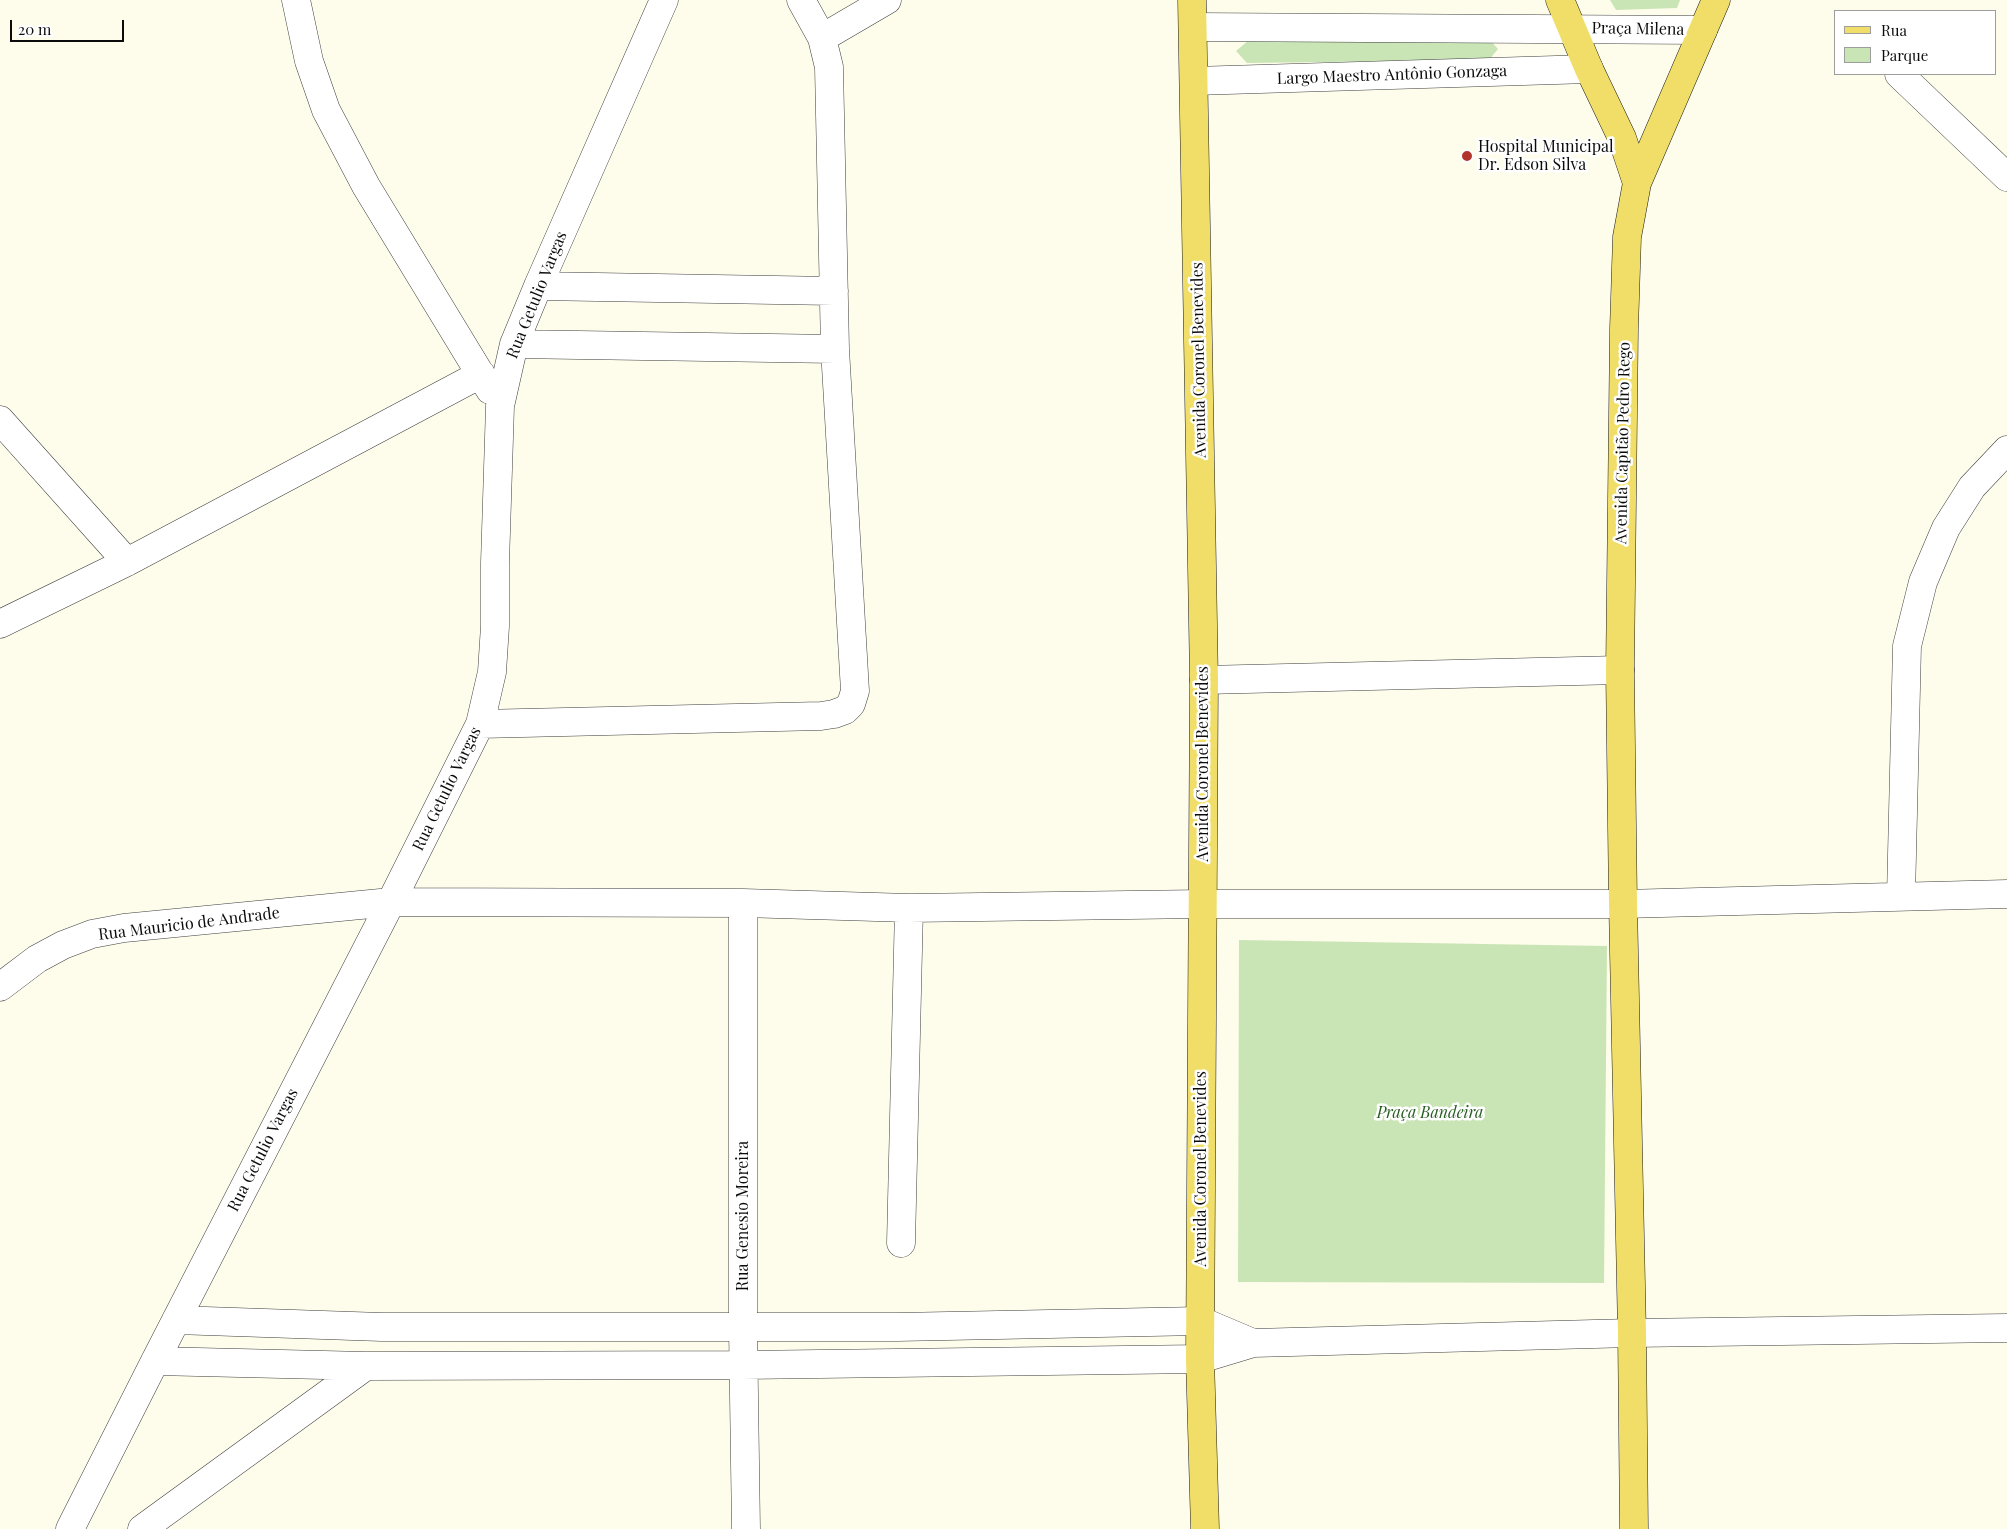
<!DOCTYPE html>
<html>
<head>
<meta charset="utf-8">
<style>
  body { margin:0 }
  #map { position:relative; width:2007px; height:1529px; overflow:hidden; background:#fefcea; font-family:"Playfair Display",serif }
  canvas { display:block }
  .legend { position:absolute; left:1834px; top:10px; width:162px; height:65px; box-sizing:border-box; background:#fff; border:1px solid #9d9d9d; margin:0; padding:6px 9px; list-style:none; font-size:15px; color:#0b0b0b }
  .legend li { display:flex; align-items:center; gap:10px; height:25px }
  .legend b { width:25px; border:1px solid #9d9d9d }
  .scale { position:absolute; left:10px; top:20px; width:114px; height:22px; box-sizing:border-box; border:2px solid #0b0b0b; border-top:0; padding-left:6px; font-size:15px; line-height:18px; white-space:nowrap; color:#0b0b0b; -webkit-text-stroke:4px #fff; paint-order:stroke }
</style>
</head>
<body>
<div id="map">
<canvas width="2007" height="1529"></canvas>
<ul class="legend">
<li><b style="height:6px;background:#f0de68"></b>Rua</li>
<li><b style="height:14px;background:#c9e5b6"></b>Parque</li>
</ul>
<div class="scale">20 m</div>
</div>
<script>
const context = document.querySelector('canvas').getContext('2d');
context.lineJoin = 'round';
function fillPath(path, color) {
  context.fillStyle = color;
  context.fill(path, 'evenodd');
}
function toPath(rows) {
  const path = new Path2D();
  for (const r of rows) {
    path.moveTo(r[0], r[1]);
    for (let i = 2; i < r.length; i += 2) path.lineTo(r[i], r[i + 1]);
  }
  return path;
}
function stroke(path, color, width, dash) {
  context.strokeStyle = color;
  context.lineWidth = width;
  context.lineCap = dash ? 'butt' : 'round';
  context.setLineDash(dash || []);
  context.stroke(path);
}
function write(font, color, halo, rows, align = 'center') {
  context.font = font + ' "Playfair Display",serif';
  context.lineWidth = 5;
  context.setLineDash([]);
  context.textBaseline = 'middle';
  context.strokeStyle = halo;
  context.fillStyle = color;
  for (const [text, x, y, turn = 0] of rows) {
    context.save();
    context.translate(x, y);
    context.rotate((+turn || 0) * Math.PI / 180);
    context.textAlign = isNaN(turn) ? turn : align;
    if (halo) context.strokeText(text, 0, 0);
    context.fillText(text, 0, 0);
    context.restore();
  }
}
const green = toPath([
  [1610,0,1680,0,1677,8,1616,10],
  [1489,39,1498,49,1489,60,1247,63,1236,51,1249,40],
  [1239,940,1607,946,1604,1283,1238,1282]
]);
const minor = toPath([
  [296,0,309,61,326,110,366,186,490,390],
  [1193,27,1703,30],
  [822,38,887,0],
  [1899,74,2007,177],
  [1194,81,1589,69],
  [538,286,834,291],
  [514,344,835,349],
  [0,420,127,562],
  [0,624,127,562,481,374],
  [1204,680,1620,670],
  [480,724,821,716,834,714,845,710,851,704,855,691,835,349,829,67,822,38,801,0],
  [1901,896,1907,646,1923,582,1946,528,1972,487,2007,450],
  [743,903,743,1328,746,1529],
  [0,987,37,959,63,945,92,934,124,928,391,902,743,903,909,908,1202,904,1623,904,2007,894],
  [901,1243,909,908],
  [176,1320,382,1327,897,1327,1201,1321,1253,1343],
  [155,1361,366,1366,743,1365,1200,1359,1253,1343,1632,1333,2007,1328],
  [70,1529,155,1361,391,902,480,724,492,672,495,626,495,563,500,406,514,344,538,286,664,0],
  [142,1529,366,1366]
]);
const major = toPath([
  [1192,0,1204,680,1200,1359,1205,1529],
  [1560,0,1589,69,1622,138,1637,183],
  [1634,1529,1632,1333,1623,904,1620,670,1624,329,1627,237,1637,183,1716,0]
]);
const markers = [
  [1467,156,6,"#b1352d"]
];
const streetNames = [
  ["Praça Milena",1638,29,1],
  ["Largo Maestro Antônio Gonzaga",1392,75,-2],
  ["Rua Getulio Vargas",537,295,-68],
  ["Avenida Coronel Benevides",1199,360,-91],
  ["Avenida Capitão Pedro Rego",1623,443,-89],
  ["Avenida Coronel Benevides",1203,764,-90],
  ["Rua Getulio Vargas",447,789,-64],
  ["Rua Mauricio de Andrade",189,924,-7],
  ["Rua Getulio Vargas",263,1150,-63],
  ["Avenida Coronel Benevides",1201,1169,-90],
  ["Rua Genesio Moreira",743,1216,-90]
];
const poiNames = [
  ["Hospital Municipal",1478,147],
  ["Dr. Edson Silva",1478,165]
];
const parkNames = [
  ["Praça Bandeira",1430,1113]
];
fillPath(green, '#c9e5b6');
stroke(minor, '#3e3e3e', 29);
stroke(major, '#1c1c1c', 29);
stroke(minor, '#fff', 28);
stroke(major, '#f0de68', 28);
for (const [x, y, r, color] of markers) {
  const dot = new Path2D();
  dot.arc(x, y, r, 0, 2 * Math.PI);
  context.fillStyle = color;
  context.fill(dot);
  stroke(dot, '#fff', 2);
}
write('16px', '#0b0b0b', '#fff', streetNames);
write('16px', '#0b0b0b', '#fff', poiNames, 'left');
write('italic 16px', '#265d20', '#fff', parkNames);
</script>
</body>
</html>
